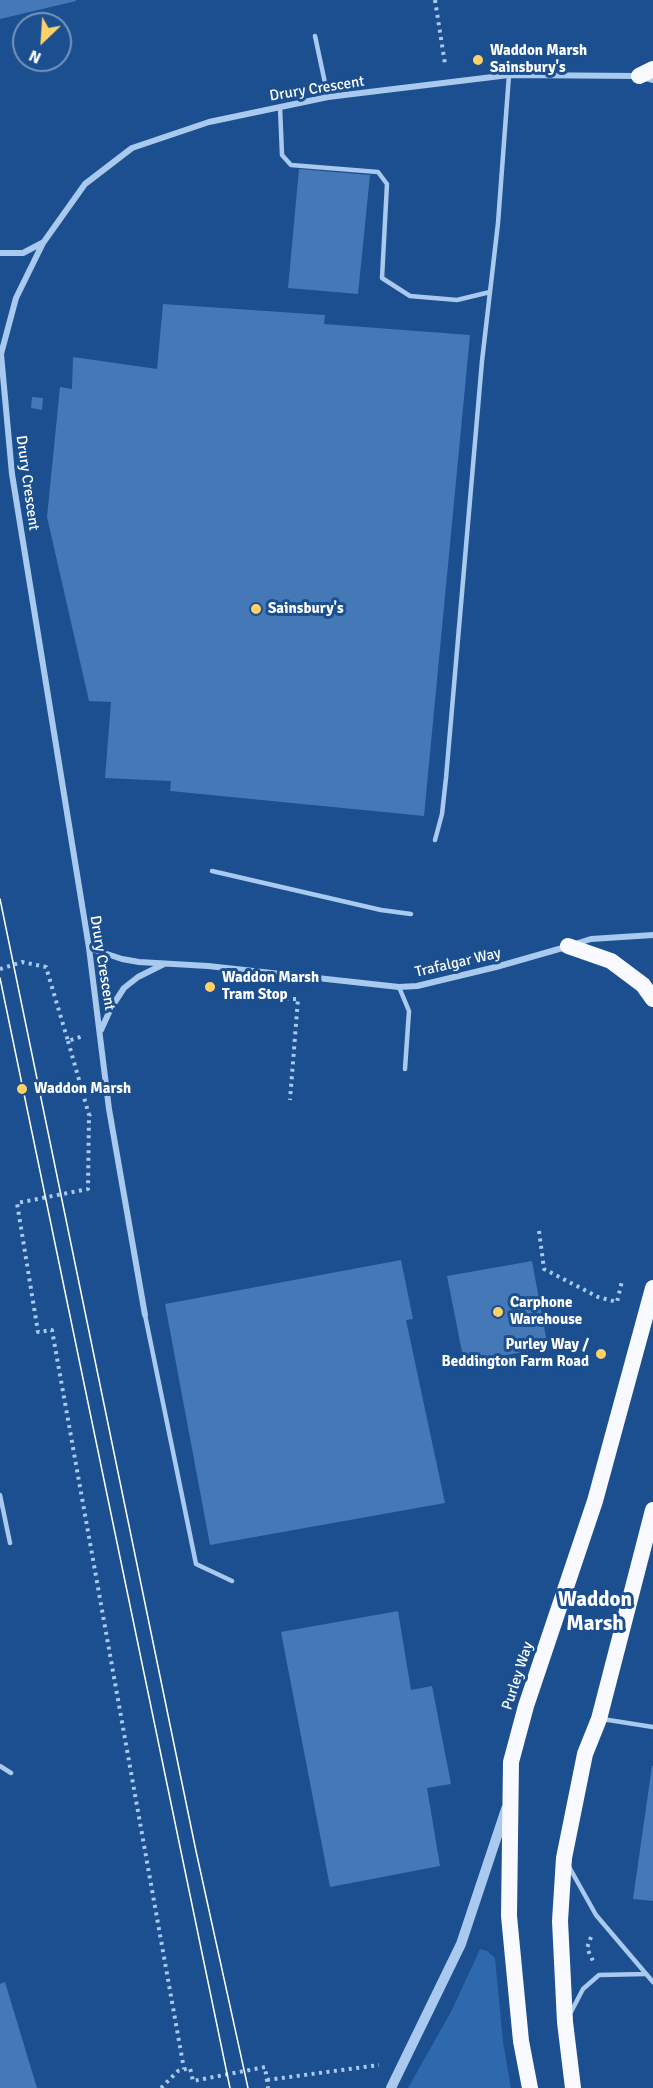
<!DOCTYPE html>
<html>
<head>
<meta charset="utf-8">
<style>
  body { margin:0 }
  #map { position:relative; width:653px; height:2088px; overflow:hidden; background:#1b4f8f; font-family:Signika,sans-serif }
  canvas { display:block }
  .north { position:absolute; left:12px; top:12px; width:60px; height:60px; box-sizing:border-box; background:#1b4f8f; border:2px solid #7695bc; border-radius:50%; rotate:205deg; font-size:16px; font-weight:700; line-height:24px; text-align:center; color:#fff }
  .north::after { content:''; display:block; margin:auto; width:21px; height:27px; background:#ffd166; clip-path:polygon(50% 0,100% 100%,50% 72%,0 100%) }
</style>
</head>
<body>
<div id="map">
<canvas width="653" height="2088"></canvas>
<div class="north">N</div>
</div>
<script>
const context = document.querySelector('canvas').getContext('2d');
context.lineJoin = 'round';
function fillPath(path, color) {
  context.fillStyle = color;
  context.fill(path, 'evenodd');
}
function toPath(rows) {
  const path = new Path2D();
  for (const r of rows) {
    path.moveTo(r[0], r[1]);
    for (let i = 2; i < r.length; i += 2) path.lineTo(r[i], r[i + 1]);
  }
  return path;
}
function stroke(path, color, width, dash) {
  context.strokeStyle = color;
  context.lineWidth = width;
  context.lineCap = dash ? 'butt' : 'round';
  context.setLineDash(dash || []);
  context.stroke(path);
}
function write(font, color, halo, rows, align = 'center') {
  context.font = font + ' Signika,sans-serif';
  context.lineWidth = 6;
  context.setLineDash([]);
  context.textBaseline = 'middle';
  context.strokeStyle = halo;
  context.fillStyle = color;
  for (const [text, x, y, turn = 0] of rows) {
    context.save();
    context.translate(x, y);
    context.rotate((+turn || 0) * Math.PI / 180);
    context.textAlign = isNaN(turn) ? turn : align;
    if (halo) context.strokeText(text, 0, 0);
    context.fillText(text, 0, 0);
    context.restore();
  }
}
const green = toPath([
  [480,1949,487,1951,495,1958,503,2042,511,2088,408,2088,452,2010]
]);
const building = toPath([
  [0,0,76,0,76,1,0,19],
  [299,169,370,175,358,294,288,288],
  [163,304,325,315,324,324,470,335,424,816,170,791,171,781,105,778,111,702,89,701,47,517,60,387,72,389,73,357,157,369],
  [32,397,43,398,42,410,31,408],
  [401,1260,413,1319,406,1320,445,1503,210,1545,165,1304],
  [532,1261,548,1348,464,1362,447,1276],
  [398,1611,411,1690,432,1686,451,1784,427,1788,440,1866,330,1887,281,1632],
  [652,1766,653,1766,653,1901,633,1899],
  [5,1982,37,2088,0,2088,0,1984]
]);
const path = toPath([
  [435,0,445,64],
  [0,969,22,962,46,967,68,1041,83,1036],
  [278,999,298,999,290,1100],
  [68,1041,89,1115],
  [91,1114,89,1115,88,1189,17,1203,38,1332,52,1330,184,2069],
  [539,1231,544,1269,598,1297,617,1302,622,1281],
  [591,1937,587,1948,593,1961],
  [267,2080,379,2065],
  [161,2088,178,2071,190,2068,193,2081,265,2067,268,2088]
]);
const service = toPath([
  [315,36,328,97],
  [280,107,282,155,291,165,378,172,387,184,382,278,410,296,457,300,490,292],
  [435,840,442,814,446,778,482,361,498,223,509,75],
  [212,871,381,910,411,914],
  [399,987,409,1011,405,1069],
  [145,1315,196,1564,232,1581],
  [0,1495,10,1543],
  [602,1719,653,1727],
  [0,1766,11,1773],
  [568,1865,596,1915,653,1982],
  [571,2012,583,1989,599,1975,645,1974]
]);
const minor = toPath([
  [0,253,23,253,42,243],
  [575,944,591,939,653,935],
  [89,948,122,959,139,962,208,966,399,987,417,986,496,967,566,947],
  [101,1030,111,1008,124,988,138,977,164,964],
  [145,1315,109,1109,89,948,12,474,1,354,16,298,43,243,85,184,132,148,209,122,328,97,509,75,639,76,653,80]
]);
const tertiary = toPath([
  [391,2088,461,1944,506,1809]
]);
const trunk = toPath([
  [639,76,653,69],
  [568,946,611,961,643,985,653,999],
  [530,2088,521,2041,509,1916,511,1762,526,1706,595,1501,653,1288],
  [573,2088,565,2022,560,1921,564,1858,585,1754,599,1719,653,1510]
]);
const tram = toPath([
  [0,899,196,1851,248,2088],
  [0,978,230,2088]
]);
const markers = [
  [478,60,6,"#ffd166"],
  [256,609,6,"#ffd166"],
  [210,987,6,"#ffd166"],
  [22,1089,6,"#ffd166"],
  [498,1312,6,"#ffd166"],
  [601,1354,6,"#ffd166"]
];
const poiNames = [
  ["Waddon Marsh",490,51],
  ["Sainsbury's",490,68],
  ["Sainsbury's",268,609],
  ["Waddon Marsh",222,978],
  ["Tram Stop",222,995],
  ["Waddon Marsh",34,1089],
  ["Carphone",510,1303],
  ["Warehouse",510,1320],
  ["Purley Way /",589,1345,"right"],
  ["Beddington Farm Road",589,1362,"right"]
];
const streetNames = [
  ["Drury Crescent",317,89,-9],
  ["Drury Crescent",27,483,82],
  ["Drury Crescent",102,963,81],
  ["Trafalgar Way",458,963,-13],
  ["Purley Way",518,1676,-72]
];
const districtNames = [
  ["Waddon",595,1600],
  ["Marsh",595,1624]
];
fillPath(green, '#2e69ad');
fillPath(building, '#4478b7');
stroke(path, '#a9c9ee', 4, [3, 4.5]);
stroke(service, '#a9c9ee', 4.5);
stroke(minor, '#a9c9ee', 6);
stroke(tertiary, '#a9c9ee', 10);
stroke(trunk, '#f8faff', 16);
stroke(tram, '#fff', 1.5);
for (const [x, y, r, color] of markers) {
  const dot = new Path2D();
  dot.arc(x, y, r, 0, 2 * Math.PI);
  context.fillStyle = color;
  context.fill(dot);
  stroke(dot, '#1b4f8f', 2);
}
write('bold 15px', '#fff', '#1b4f8f', poiNames, 'left');
write('15px', '#fff', '#1b4f8f', streetNames);
write('bold 21px', '#fff', '#1b4f8f', districtNames);
</script>
</body>
</html>
